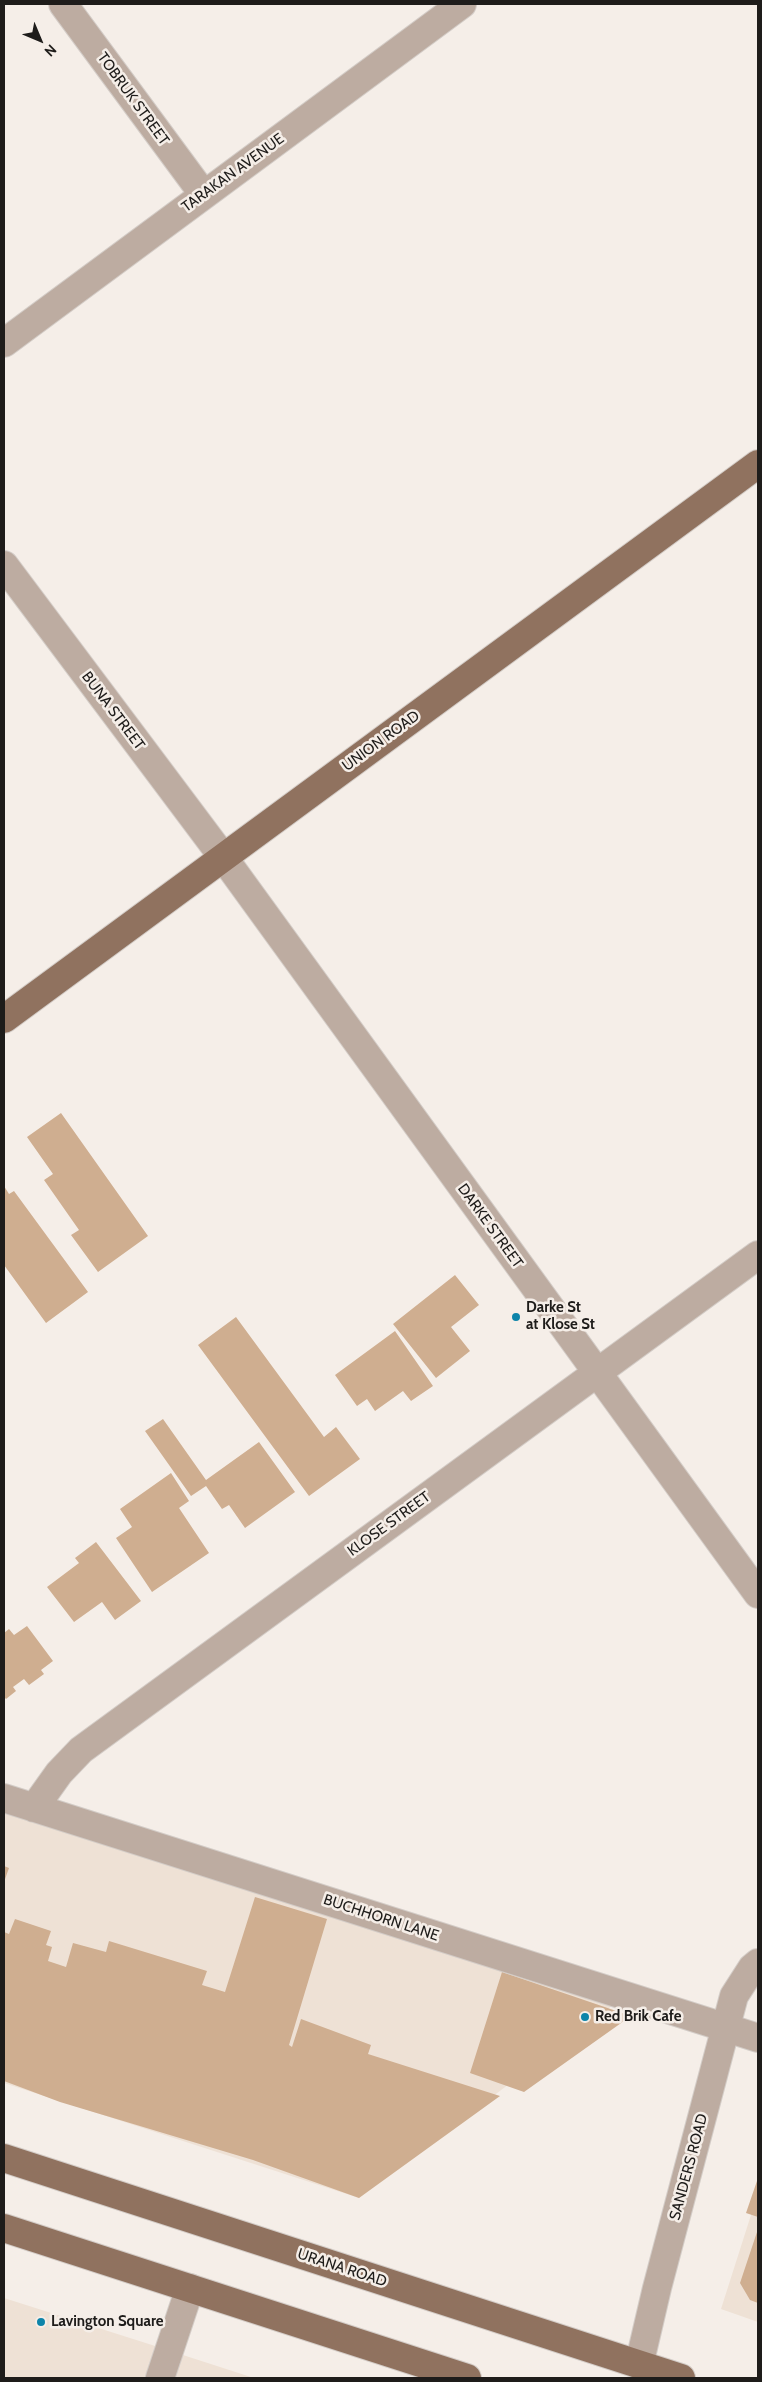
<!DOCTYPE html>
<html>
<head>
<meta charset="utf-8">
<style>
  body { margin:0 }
  #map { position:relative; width:762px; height:2382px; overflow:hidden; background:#f5eee8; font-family:Cabin,sans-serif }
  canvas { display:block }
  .frame { position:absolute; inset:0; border:5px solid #1e1c1a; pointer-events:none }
  .north { position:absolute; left:15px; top:15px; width:50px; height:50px; -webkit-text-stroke:4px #f5eee8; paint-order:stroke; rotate:135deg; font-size:14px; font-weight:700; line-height:20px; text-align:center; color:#1e1c1a }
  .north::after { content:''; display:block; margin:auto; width:18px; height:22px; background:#1e1c1a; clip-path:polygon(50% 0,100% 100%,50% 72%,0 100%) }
</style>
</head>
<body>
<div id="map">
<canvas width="762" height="2382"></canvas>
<div class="frame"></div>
<div class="north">N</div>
</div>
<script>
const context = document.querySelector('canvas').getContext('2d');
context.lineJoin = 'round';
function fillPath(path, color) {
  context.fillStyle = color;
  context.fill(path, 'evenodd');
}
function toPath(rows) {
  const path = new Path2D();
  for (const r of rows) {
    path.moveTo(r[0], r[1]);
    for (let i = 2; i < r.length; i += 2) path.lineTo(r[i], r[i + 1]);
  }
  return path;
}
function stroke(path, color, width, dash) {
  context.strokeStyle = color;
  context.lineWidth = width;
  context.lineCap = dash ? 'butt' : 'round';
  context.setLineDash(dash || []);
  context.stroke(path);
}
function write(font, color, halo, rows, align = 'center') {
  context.font = font + ' Cabin,sans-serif';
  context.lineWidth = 5;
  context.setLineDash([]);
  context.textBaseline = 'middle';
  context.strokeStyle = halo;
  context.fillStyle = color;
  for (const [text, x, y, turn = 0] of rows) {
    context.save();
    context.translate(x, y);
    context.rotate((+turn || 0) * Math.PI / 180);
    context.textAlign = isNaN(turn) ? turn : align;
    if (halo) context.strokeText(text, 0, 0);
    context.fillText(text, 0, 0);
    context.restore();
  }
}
const built = toPath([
  [4,1811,613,2005,359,2198,4,2083],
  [758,2193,758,2322,721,2309],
  [4,2298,152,2345,254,2378,4,2378]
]);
const building = toPath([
  [61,1113,148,1236,98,1272,71,1235,79,1230,44,1180,53,1174,27,1137],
  [4,1186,9,1194,14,1191,88,1292,46,1323,4,1265],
  [455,1275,479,1305,451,1327,470,1351,436,1378,393,1324],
  [236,1317,324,1437,336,1427,360,1459,309,1496,198,1345],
  [395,1331,433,1386,411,1401,403,1391,375,1411,367,1399,357,1406,335,1375],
  [163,1419,206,1480,259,1442,295,1492,245,1528,229,1505,222,1509,206,1486,191,1496,145,1431],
  [171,1473,189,1501,179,1508,209,1553,152,1592,116,1538,132,1527,120,1509],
  [96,1542,141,1601,115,1620,102,1602,74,1622,47,1587,79,1563,75,1558],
  [27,1626,53,1661,41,1670,44,1674,29,1685,24,1679,13,1687,16,1691,6,1699,4,1697,4,1633,9,1629,14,1635],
  [4,1866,9,1868,4,1882],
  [255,1897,327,1919,289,2045,292,2047,301,2019,371,2045,368,2054,500,2096,359,2198,253,2160,60,2102,4,2081,4,1932,9,1934,15,1919,51,1931,46,1945,52,1947,48,1961,66,1967,73,1943,106,1952,109,1941,207,1971,202,1985,225,1992],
  [502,1972,631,2016,524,2092,470,2073],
  [758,2178,758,2217,746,2213],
  [758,2229,758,2303,750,2300,740,2283]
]);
const minor = toPath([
  [63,4,204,195],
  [4,343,462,4],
  [4,565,223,857,758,1594],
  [4,1798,758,2038],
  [34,1808,59,1773,81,1750,758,1255],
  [639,2365,657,2288,734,1996,752,1968,758,1963],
  [160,2378,190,2288]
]);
const major = toPath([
  [4,1019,758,464],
  [4,2158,681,2378],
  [4,2228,467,2378]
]);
const markers = [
  [516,1317,5,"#0d84a9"],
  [585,2017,5,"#0d84a9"],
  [41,2322,5,"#0d84a9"]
];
const streetNames = [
  ["TOBRUK STREET",133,99,54],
  ["TARAKAN AVENUE",233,173,-36],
  ["BUNA STREET",113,711,53],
  ["UNION ROAD",381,741,-36],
  ["DARKE STREET",490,1226,54],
  ["KLOSE STREET",389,1524,-36],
  ["BUCHHORN LANE",381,1918,18],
  ["SANDERS ROAD",689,2167,-75],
  ["URANA ROAD",342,2268,18]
];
const poiNames = [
  ["Darke St",526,1308],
  ["at Klose St",526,1325],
  ["Red Brik Cafe",595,2017],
  ["Lavington Square",51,2322]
];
fillPath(built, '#eee1d5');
fillPath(building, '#cfae90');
stroke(minor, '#d3ccc7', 30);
stroke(major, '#d3ccc7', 30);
stroke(minor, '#bdaca1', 28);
stroke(major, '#90725f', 28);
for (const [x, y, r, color] of markers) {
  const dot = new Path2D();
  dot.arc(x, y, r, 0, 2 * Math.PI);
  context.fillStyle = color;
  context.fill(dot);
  stroke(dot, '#f5eee8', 2);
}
write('15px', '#1e1c1a', '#f5eee8', streetNames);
write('bold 15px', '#1e1c1a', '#f5eee8', poiNames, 'left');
</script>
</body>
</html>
